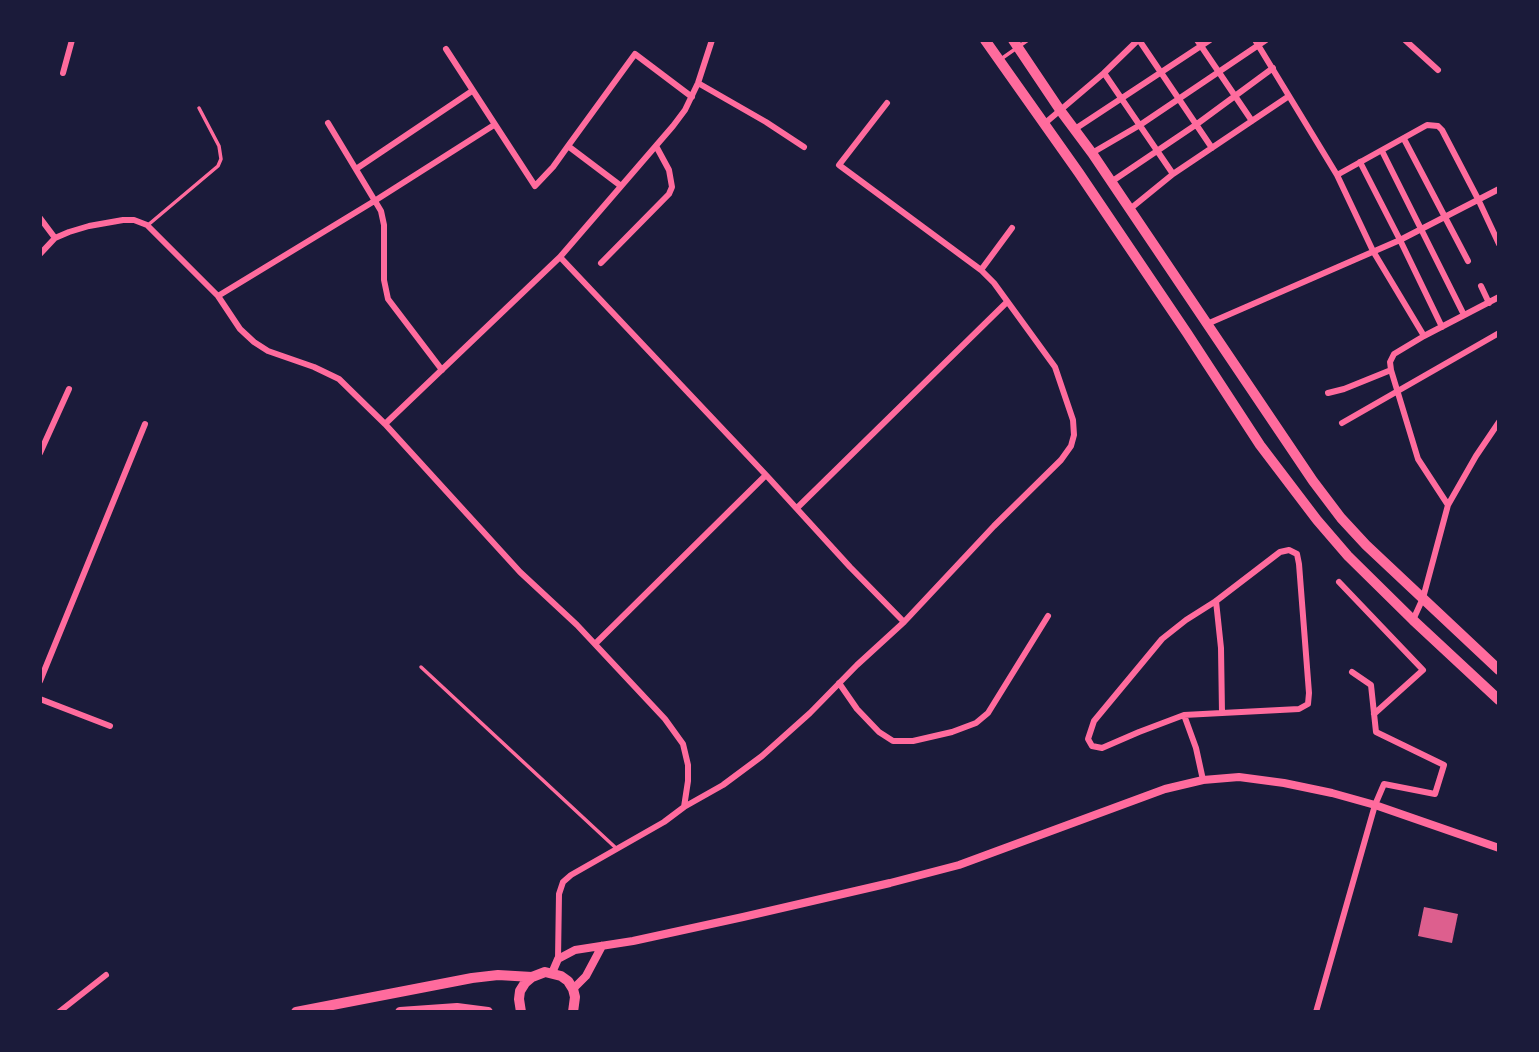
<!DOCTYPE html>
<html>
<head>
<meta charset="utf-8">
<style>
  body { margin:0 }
  #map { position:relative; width:1539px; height:1052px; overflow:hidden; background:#1b1b3a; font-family:"Noto Sans",sans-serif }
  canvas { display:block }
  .frame { position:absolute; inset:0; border:42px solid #1b1b3a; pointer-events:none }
</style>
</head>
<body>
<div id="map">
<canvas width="1539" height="1052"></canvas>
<div class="frame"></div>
</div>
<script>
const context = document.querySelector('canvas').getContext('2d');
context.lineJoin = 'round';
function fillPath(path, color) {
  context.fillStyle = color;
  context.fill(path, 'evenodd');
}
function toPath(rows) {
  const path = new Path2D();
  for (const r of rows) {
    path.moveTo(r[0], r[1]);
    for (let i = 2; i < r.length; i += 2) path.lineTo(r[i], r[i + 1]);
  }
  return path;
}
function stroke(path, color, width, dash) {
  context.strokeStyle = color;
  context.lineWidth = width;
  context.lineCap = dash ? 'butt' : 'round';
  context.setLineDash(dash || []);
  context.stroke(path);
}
const building = toPath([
  [1424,907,1458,914,1452,943,1418,936]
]);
const service = toPath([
  [1001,59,1028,40],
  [148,225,218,166,221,159,219,146,199,108],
  [421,667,617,849]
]);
const minor = toPath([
  [1139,40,1212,148],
  [1197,40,1252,121],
  [1255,40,1337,175,1373,251,1424,336],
  [1405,40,1438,70],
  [446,49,535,186,553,167,568,146,621,186],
  [63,73,72,40],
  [1104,73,1173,174],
  [698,83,766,122,804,147],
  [887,103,839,165,981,270,994,283,1055,367,1073,420,1074,435,1071,446,1061,460,994,526,904,622],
  [328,123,381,211,384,225,384,280,388,299,442,370],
  [1044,124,1104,73,1138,40],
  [1075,129,1210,40],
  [1404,139,1468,261],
  [568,146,635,54,692,97],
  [1382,151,1464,315],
  [1092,153,1140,125,1266,40],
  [1360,162,1400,240,1442,327],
  [356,169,472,91],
  [1337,175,1427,125,1438,126,1442,130,1478,199,1499,244],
  [1111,182,1197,124,1273,68],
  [1130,209,1173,174,1289,96],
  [40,218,55,238],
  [40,254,55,238,69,232,89,226,123,220,134,220,147,225,218,296,240,329,254,342,268,351,314,367,339,379,385,424,520,572,577,625,665,719,683,744,688,765,688,781,684,807,664,822,571,875,563,882,559,894,558,959],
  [601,263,669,194,672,187,669,170,656,146],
  [981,270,1012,228],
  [1481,286,1489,303],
  [218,296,376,200,494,125],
  [1207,324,1400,240,1499,189],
  [1328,393,1344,389,1391,370],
  [1342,423,1499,333],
  [385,424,560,257],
  [40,453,69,389],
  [1448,505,1418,459,1391,370,1390,362,1394,354,1424,336,1499,297],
  [797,508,1007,302],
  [1339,582,1423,670,1374,714],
  [1216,601,1221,648,1222,713,1184,715,1139,732,1102,748,1092,746,1088,739,1094,721,1162,639,1186,620,1216,601,1280,552,1289,550,1297,554,1299,564,1309,693,1308,704,1299,709,1222,713],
  [1413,620,1423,598,1448,505,1476,456,1499,422],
  [595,644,766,475],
  [40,681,145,424],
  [839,683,857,709,879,732,893,741,913,741,952,732,976,723,988,713,1048,616],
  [40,699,110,726],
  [1184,715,1196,748,1203,780],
  [684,807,723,785,762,756,810,713,857,665,904,622,850,567,766,475,560,257,673,126,685,110,698,83,712,40],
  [59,1012,106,975],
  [1316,1012,1375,805,1384,784,1435,794,1444,765,1376,732,1371,685,1352,672]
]);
const tertiary = toPath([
  [552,973,558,959,575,950,633,941,743,917,890,883,959,865,1165,789,1203,780,1239,777,1284,783,1332,793,1375,805,1499,848],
  [573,989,586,976,602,946]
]);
const primary = toPath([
  [985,40,1079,173,1187,333,1260,445,1317,520,1348,556,1413,620,1499,700],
  [1013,40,1060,110,1092,153,1313,481,1341,518,1366,545,1499,670],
  [296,1012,472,978,498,975,532,977],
  [400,1012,457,1008,488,1012],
  [521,1012,519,999,520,991,525,983,532,977,545,972,561,976,568,981,573,989,575,997,573,1012]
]);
fillPath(building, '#dd5f8e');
stroke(service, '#ff6b9d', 3.5);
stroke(minor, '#ff6b9d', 6);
stroke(tertiary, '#ff6b9d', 8);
stroke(primary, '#ff6b9d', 10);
</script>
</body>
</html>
